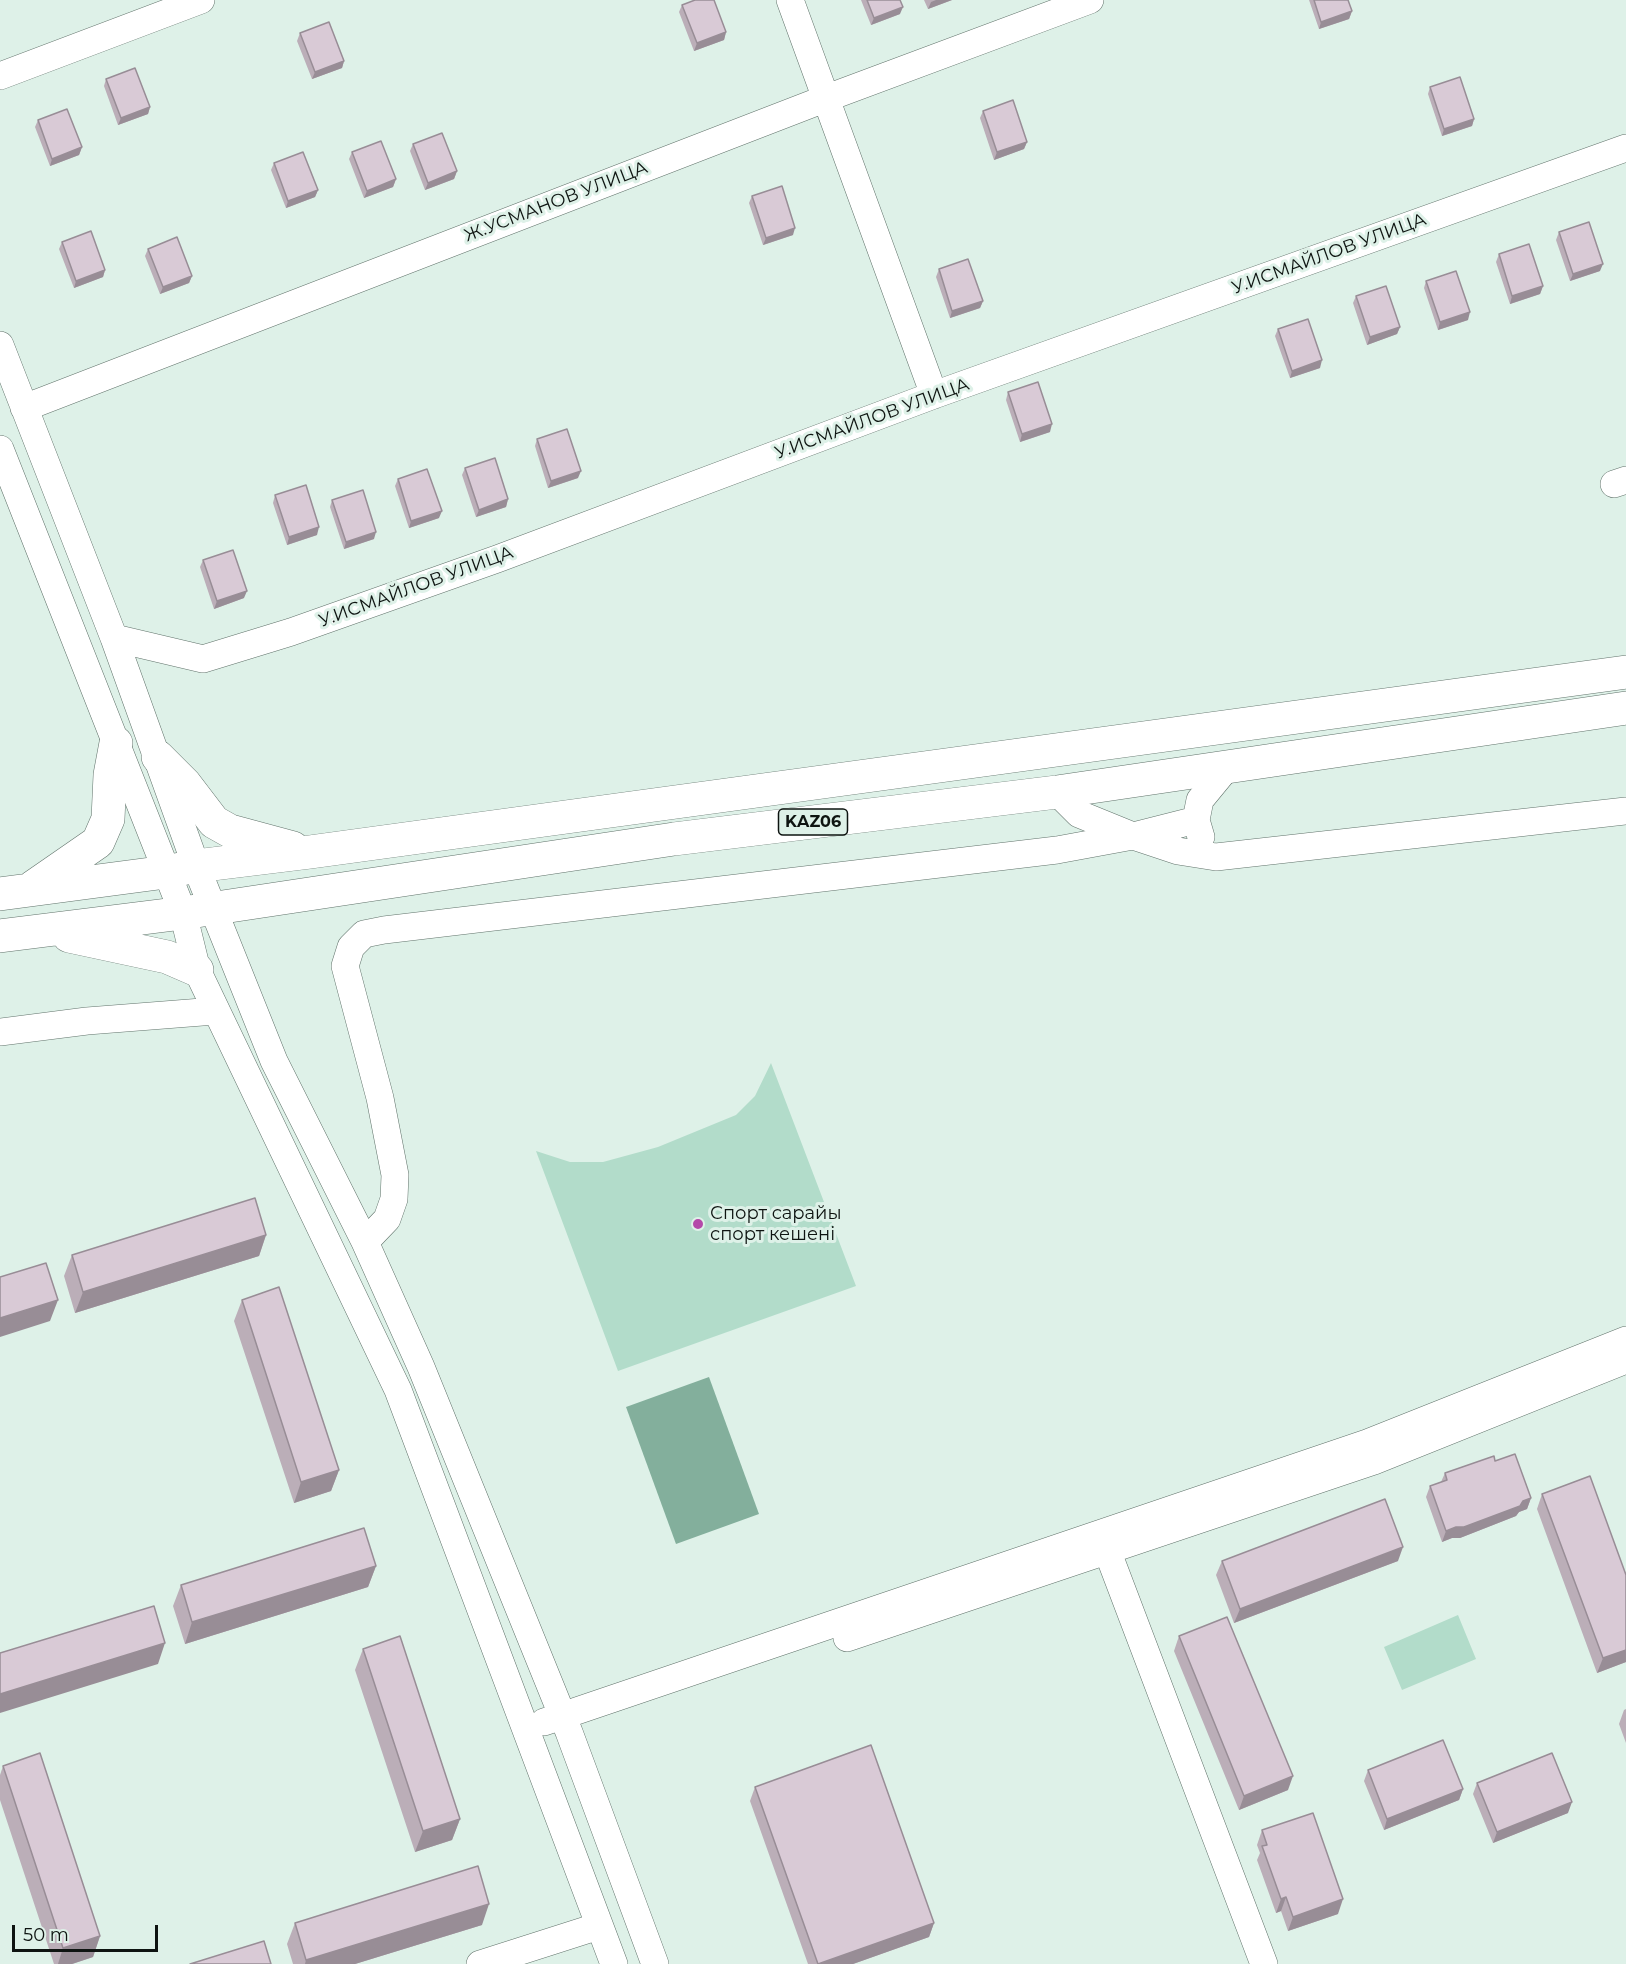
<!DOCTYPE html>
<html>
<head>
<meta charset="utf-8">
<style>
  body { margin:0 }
  #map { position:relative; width:1626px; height:1964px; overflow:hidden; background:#def1e8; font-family:Montserrat,sans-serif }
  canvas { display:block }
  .scale { position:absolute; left:12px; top:1925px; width:146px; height:27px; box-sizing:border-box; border:3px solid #0e1411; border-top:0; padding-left:8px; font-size:18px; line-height:21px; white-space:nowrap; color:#0e1411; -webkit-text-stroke:4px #def1e8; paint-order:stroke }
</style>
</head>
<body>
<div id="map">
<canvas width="1626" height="1964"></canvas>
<div class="scale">50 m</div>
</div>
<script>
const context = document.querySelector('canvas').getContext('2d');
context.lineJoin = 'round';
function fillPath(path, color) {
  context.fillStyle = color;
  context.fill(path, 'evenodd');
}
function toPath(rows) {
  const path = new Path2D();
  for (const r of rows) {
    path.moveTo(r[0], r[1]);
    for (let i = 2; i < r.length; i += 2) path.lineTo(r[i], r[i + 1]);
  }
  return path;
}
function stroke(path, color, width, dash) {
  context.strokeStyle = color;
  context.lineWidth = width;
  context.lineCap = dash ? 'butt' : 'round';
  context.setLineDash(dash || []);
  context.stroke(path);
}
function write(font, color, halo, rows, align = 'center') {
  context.font = font + ' Montserrat,sans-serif';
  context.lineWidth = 6;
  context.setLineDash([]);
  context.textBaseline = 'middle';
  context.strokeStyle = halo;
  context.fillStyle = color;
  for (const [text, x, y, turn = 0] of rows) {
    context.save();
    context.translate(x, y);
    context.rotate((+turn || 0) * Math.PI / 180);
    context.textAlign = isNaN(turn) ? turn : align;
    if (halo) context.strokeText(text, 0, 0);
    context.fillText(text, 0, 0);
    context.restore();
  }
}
const green = toPath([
  [771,1063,856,1286,618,1371,536,1151,570,1162,603,1162,658,1147,736,1115,755,1096],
  [1458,1615,1476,1659,1402,1690,1384,1647]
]);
const water = toPath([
  [709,1377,759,1514,676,1544,626,1407]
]);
const minor = toPath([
  [790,0,934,395],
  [0,76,201,0],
  [0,345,114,638,196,866,274,1061,365,1242,421,1367,569,1732,655,1964],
  [24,408,827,98,1090,0],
  [0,449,183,913,197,970,398,1390,614,1964],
  [1614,484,1626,480],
  [114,638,203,659,291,632,497,559,934,395,1626,148],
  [1057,792,1079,814,1133,836,1178,851,1216,857,1626,811],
  [1201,837,1196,820,1200,800,1228,766],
  [0,1032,87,1021,215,1011],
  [365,1242,387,1219,394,1199,395,1175,380,1098,345,966,351,947,364,934,384,930,1057,850,1133,836,1196,820],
  [1107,1550,1264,1964],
  [847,1638,1374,1461,1626,1360],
  [544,1722,1367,1443,1626,1340],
  [480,1964,599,1926]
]);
const highway = toPath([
  [158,757,185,784,214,822,230,831,293,848],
  [33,887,98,842,108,819,110,775,116,743],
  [0,894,166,872,196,866,310,852,1626,672],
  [0,936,183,913,674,839,1057,792,1626,708],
  [69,936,167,957,197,970]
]);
const wall = toPath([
  [861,0,900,0,900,14,871,25],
  [924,0,952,0,928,9],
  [1309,0,1348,0,1352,11,1349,19,1319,29],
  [682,5,726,32,724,40,694,51,679,12],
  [300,33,344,61,342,68,312,79,297,41],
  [106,79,150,107,148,114,118,125,104,86],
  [1430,87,1474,119,1472,126,1442,136,1428,94],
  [983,111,1027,142,1024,149,994,160,980,118],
  [38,120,82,147,79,155,50,166,35,127],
  [413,144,457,171,454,179,425,190,410,151],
  [352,152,396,179,393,187,364,198,349,159],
  [274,163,318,190,315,197,286,208,271,170],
  [752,196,793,235,763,245,749,203],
  [1559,232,1600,271,1570,281,1556,240],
  [62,242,105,270,103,277,74,288,59,249],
  [148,249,192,276,189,283,160,294,145,256],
  [1499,254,1543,286,1540,294,1510,304,1496,262],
  [939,269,983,301,980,308,950,318,936,277],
  [1426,281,1468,320,1438,330,1424,288],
  [1356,296,1400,327,1397,334,1367,345,1353,303],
  [1278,329,1320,368,1290,378,1275,336],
  [1008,392,1050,432,1020,442,1006,400],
  [537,439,578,478,548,488,535,446],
  [465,468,508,499,506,507,476,517,462,475],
  [398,479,439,518,409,528,395,486],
  [275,495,317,535,287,545,273,503],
  [332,500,374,539,344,549,330,507],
  [203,560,244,598,214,609,200,567],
  [266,1235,259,1256,75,1313,64,1276,72,1255],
  [242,1300,339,1470,331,1491,294,1503,234,1321],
  [1495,1461,1531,1498,1527,1509,1519,1512,1516,1516,1460,1538,1452,1538,1442,1542,1426,1497,1430,1486,1441,1482,1445,1473],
  [1542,1494,1626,1662,1597,1673,1537,1509],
  [1222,1561,1398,1561,1234,1623,1216,1575],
  [376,1566,368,1587,185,1644,173,1606,181,1585],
  [1179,1636,1288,1790,1239,1810,1174,1651],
  [363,1649,460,1819,452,1840,415,1852,355,1670],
  [1626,1709,1626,1743,1619,1724,1624,1710],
  [3,1766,100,1936,93,1957,72,1964,54,1964,0,1800,0,1775],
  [1368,1770,1463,1789,1459,1800,1384,1830,1364,1781],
  [1477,1783,1568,1813,1493,1843,1473,1794],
  [755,1787,934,1923,929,1937,853,1964,808,1964,750,1801],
  [1262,1830,1338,1914,1288,1931,1281,1911,1276,1913,1257,1860,1260,1853,1257,1845],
  [295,1923,482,1925,355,1964,293,1964,287,1944]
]);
const shadedWall = toPath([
  [936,0,952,0,928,9,931,2],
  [903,7,900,14,871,25,874,18],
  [1352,11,1349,19,1319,29,1321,22],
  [726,32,724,40,694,51,697,43],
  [344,61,342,68,312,79,315,72],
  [150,107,148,114,118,125,121,118],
  [1474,119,1472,126,1442,136,1444,129],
  [1027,142,1024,149,994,160,997,152],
  [82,147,79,155,50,166,52,159],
  [457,171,454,179,425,190,428,183],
  [396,179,393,187,364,198,367,191],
  [318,190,315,197,286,208,288,201],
  [795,228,793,235,763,245,766,238],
  [1603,264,1600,271,1570,281,1573,274],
  [105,270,103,277,74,288,76,281],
  [192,276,189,283,160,294,163,287],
  [1543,286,1540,294,1510,304,1512,296],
  [983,301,980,308,950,318,952,311],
  [1470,312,1468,320,1438,330,1440,322],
  [1400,327,1397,334,1367,345,1370,337],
  [1322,360,1320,368,1290,378,1292,371],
  [1052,424,1050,432,1020,442,1022,434],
  [581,471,578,478,548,488,551,481],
  [508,499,506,507,476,517,479,510],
  [442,511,439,518,409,528,411,521],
  [319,527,317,535,287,545,289,537],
  [376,532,374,539,344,549,346,542],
  [247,591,244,598,214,609,217,601],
  [266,1235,259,1256,75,1313,83,1292],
  [58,1300,50,1321,0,1337,0,1318],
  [339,1470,331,1491,294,1503,301,1482],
  [1531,1498,1527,1509,1519,1512,1516,1516,1460,1538,1452,1538,1442,1542,1446,1531],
  [1403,1547,1398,1561,1234,1623,1240,1609],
  [376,1566,368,1587,185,1644,192,1622],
  [165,1643,158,1664,0,1713,0,1694],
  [1626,1650,1626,1662,1597,1673,1603,1658],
  [1293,1776,1288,1790,1239,1810,1244,1796],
  [1463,1789,1459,1800,1384,1830,1387,1819],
  [1572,1802,1568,1813,1493,1843,1497,1832],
  [460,1819,452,1840,415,1852,423,1831],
  [1286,1897,1281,1911,1276,1913,1281,1899],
  [1343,1899,1338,1914,1288,1931,1293,1917],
  [489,1904,482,1925,355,1964,305,1964,306,1960],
  [934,1923,929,1937,853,1964,818,1964],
  [100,1936,93,1957,72,1964,58,1964,63,1948]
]);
const building = toPath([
  [695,0,714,0,726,32,697,43,682,5,695,0],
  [867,0,900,0,903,7,874,18,867,0],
  [1314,0,1348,0,1352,11,1321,22,1314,0],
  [329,22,344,61,315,72,300,33,329,22],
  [135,68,150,107,121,118,106,79,135,68],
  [1460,77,1474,119,1444,129,1430,87,1460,77],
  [1013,100,1027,142,997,152,983,111,1013,100],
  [67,109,82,147,52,159,38,120,67,109],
  [442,133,457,171,428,183,413,144,442,133],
  [381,141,396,179,367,191,352,152,381,141],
  [303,152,318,190,288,201,274,163,303,152],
  [782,186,795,228,766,238,752,196,782,186],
  [1589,222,1603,264,1573,274,1559,232,1589,222],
  [91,231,105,270,76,281,62,242,91,231],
  [177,237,192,276,163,287,148,249,177,237],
  [1529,244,1543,286,1512,296,1499,254,1529,244],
  [968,259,983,301,952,311,939,269,968,259],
  [1456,271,1470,312,1440,322,1426,281,1456,271],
  [1386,286,1400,327,1370,337,1356,296,1386,286],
  [1308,319,1322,360,1292,371,1278,329,1308,319],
  [1038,382,1052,424,1022,434,1008,392,1038,382],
  [567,429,581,471,551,481,537,439,567,429],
  [495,458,508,499,479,510,465,468,495,458],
  [427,469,442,511,411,521,398,479,427,469],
  [306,485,319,527,289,537,275,495,306,485],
  [363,490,376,532,346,542,332,500,363,490],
  [233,550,247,591,217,601,203,560,233,550],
  [255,1198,266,1235,83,1292,72,1255,255,1198],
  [46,1263,58,1300,0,1318,0,1277,46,1263],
  [279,1287,339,1470,301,1482,242,1300,279,1287],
  [1515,1454,1531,1498,1523,1501,1520,1506,1464,1527,1456,1527,1446,1531,1430,1486,1447,1480,1445,1473,1494,1456,1495,1461,1515,1454],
  [1590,1476,1626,1575,1626,1650,1603,1658,1542,1494,1590,1476],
  [1385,1499,1403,1547,1240,1609,1222,1561,1385,1499],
  [364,1528,376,1566,192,1622,181,1585,364,1528],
  [154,1606,165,1643,0,1694,0,1653,154,1606],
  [1227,1617,1293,1776,1244,1796,1179,1636,1227,1617],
  [400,1636,460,1819,423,1831,363,1649,400,1636],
  [1443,1740,1463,1789,1387,1819,1368,1770,1443,1740],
  [871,1745,934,1923,818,1964,755,1787,871,1745],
  [40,1753,100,1936,63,1948,3,1766,40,1753],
  [1552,1753,1572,1802,1497,1832,1477,1783,1552,1753],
  [1313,1813,1343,1899,1293,1917,1286,1897,1281,1899,1262,1846,1267,1845,1262,1830,1313,1813],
  [478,1866,489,1904,306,1960,295,1923,478,1866],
  [264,1941,271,1964,190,1964,264,1941]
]);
const markers = [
  [698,1224,6,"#b449a9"]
];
const shields = [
  [813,822,69]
];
const shieldNames = [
  ["KАZ06",813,822]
];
const streetNames = [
  ["Ж.УСМАНОВ УЛИЦА",556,202,-21],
  ["У.ИСМАЙЛОВ УЛИЦА",1329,254,-20],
  ["У.ИСМАЙЛОВ УЛИЦА",872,419,-20],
  ["У.ИСМАЙЛОВ УЛИЦА",416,587,-20]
];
const poiNames = [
  ["Спорт сарайы",710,1214],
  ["спорт кешені",710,1235]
];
fillPath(green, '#b2dcca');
fillPath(water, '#83af9c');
stroke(minor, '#61736b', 28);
stroke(highway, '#61736b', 34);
stroke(minor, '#fff', 27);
stroke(highway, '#fff', 33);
fillPath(wall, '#bbaeb8');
fillPath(shadedWall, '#988d96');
fillPath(building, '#d9cad6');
stroke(building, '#988d96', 1.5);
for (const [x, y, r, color] of markers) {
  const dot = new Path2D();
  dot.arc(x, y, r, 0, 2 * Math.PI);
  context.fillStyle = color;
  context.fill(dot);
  stroke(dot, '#def1e8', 2);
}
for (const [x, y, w] of shields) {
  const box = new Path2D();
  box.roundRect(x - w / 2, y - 13, w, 26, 4.5);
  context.fillStyle = '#def1e8';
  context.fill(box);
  stroke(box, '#0e1411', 1.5);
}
write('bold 16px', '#0e1411', null, shieldNames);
write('18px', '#0e1411', '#def1e8', streetNames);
write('18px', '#0e1411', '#def1e8', poiNames, 'left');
</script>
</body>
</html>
